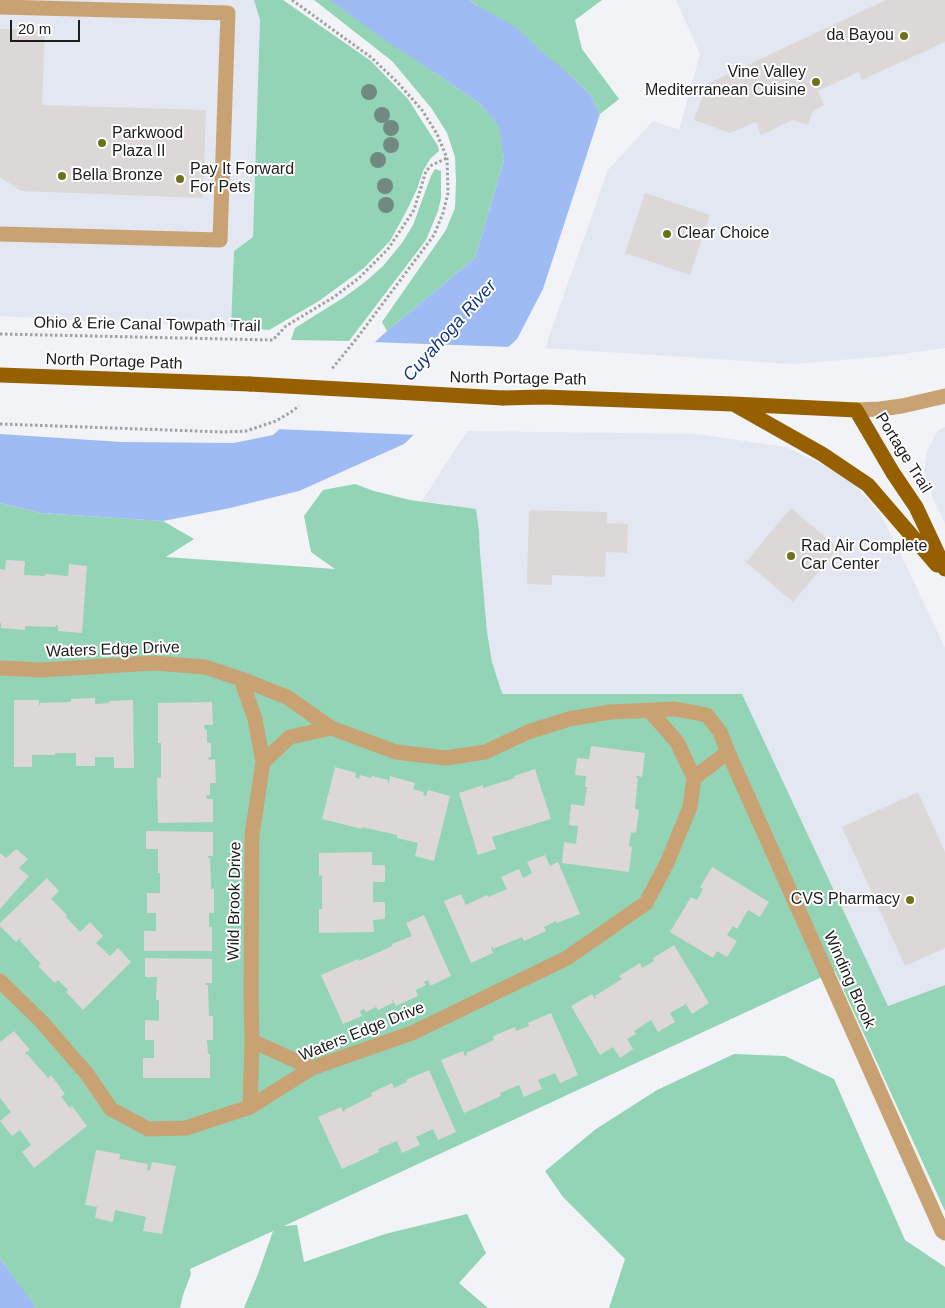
<!DOCTYPE html>
<html>
<head>
<meta charset="utf-8">
<style>
  body { margin:0 }
  #map { position:relative; width:945px; height:1308px; overflow:hidden; background:#f2f3f6; font-family:Helvetica,sans-serif }
  canvas { display:block }
  .scale { position:absolute; left:10px; top:20px; width:70px; height:22px; box-sizing:border-box; border:2px solid #1d1d1e; border-top:0; padding-left:6px; font-size:15px; line-height:18px; white-space:nowrap; color:#1d1d1e; -webkit-text-stroke:4px #fff; paint-order:stroke }
</style>
</head>
<body>
<div id="map">
<canvas width="945" height="1308"></canvas>
<div class="scale">20 m</div>
</div>
<script>
const context = document.querySelector('canvas').getContext('2d');
context.lineJoin = 'round';
function fillPath(path, color) {
  context.fillStyle = color;
  context.fill(path, 'evenodd');
}
function toPath(rows) {
  const path = new Path2D();
  for (const r of rows) {
    path.moveTo(r[0], r[1]);
    for (let i = 2; i < r.length; i += 2) path.lineTo(r[i], r[i + 1]);
  }
  return path;
}
function stroke(path, color, width, dash) {
  context.strokeStyle = color;
  context.lineWidth = width;
  context.lineCap = dash ? 'butt' : 'round';
  context.setLineDash(dash || []);
  context.stroke(path);
}
function write(font, color, halo, rows, align = 'center') {
  context.font = font + ' Helvetica,sans-serif';
  context.lineWidth = 4;
  context.setLineDash([]);
  context.textBaseline = 'middle';
  context.strokeStyle = halo;
  context.fillStyle = color;
  for (const [text, x, y, turn = 0] of rows) {
    context.save();
    context.translate(x, y);
    context.rotate((+turn || 0) * Math.PI / 180);
    context.textAlign = isNaN(turn) ? turn : align;
    if (halo) context.strokeText(text, 0, 0);
    context.fillText(text, 0, 0);
    context.restore();
  }
}
const built = toPath([
  [0,0,254,0,260,20,253,237,234,251,231,327,104,322,0,316],
  [676,0,945,0,945,348,889,356,793,364,545,348,608,170,653,121,679,130,700,54],
  [945,427,945,524,933,498,924,471,927,452,938,430],
  [467,431,697,434,786,447,848,477,881,515,904,561,945,648,945,985,888,1006,742,694,504,694,501,691,492,662,487,632,480,552,479,531,446,504,422,501]
]);
const green = toPath([
  [254,0,283,0,371,61,408,99,438,146,439,151,430,159,423,171,417,189,406,212,390,241,364,268,319,301,269,330,231,327,234,251,253,237,260,20],
  [314,0,331,0,480,104,500,126,504,160,475,258,387,331,382,322,446,230,455,208,456,181,455,157,447,133,432,109,392,61],
  [470,0,602,0,575,20,582,49,619,99,600,114,590,94,569,74],
  [435,169,441,171,441,198,438,211,426,240,349,341,291,340,295,328,346,296,365,282,383,266,402,243,413,225,431,176],
  [355,484,374,491,410,500,476,509,479,531,480,552,487,632,492,662,501,690,503,694,742,694,888,1006,945,985,945,1211,835,971,284,1226,297,1225,304,1262,385,1234,467,1214,486,1253,459,1283,488,1308,244,1308,258,1274,273,1231,190,1269,191,1274,183,1295,180,1308,36,1308,0,1259,0,503,41,513,163,521,194,539,166,557,335,569,311,552,304,516,323,490],
  [734,1054,785,1056,834,1079,905,1240,945,1267,945,1308,609,1308,625,1259,563,1197,545,1171,596,1129,657,1090]
]);
const water = toPath([
  [330,0,470,0,476,5,517,28,548,57,569,74,590,94,600,114,543,289,517,339,404,444,299,491,230,508,163,521,41,513,0,503,0,434,121,442,234,443,273,435,387,331,475,258,504,160,499,126,480,104,434,72,386,41],
  [0,1259,30,1299,36,1308,0,1308]
]);
const pier = toPath([
  [371,342,511,347,417,435,276,429]
]);
const building = toPath([
  [886,0,945,0,945,42,862,80,859,72,818,91,824,105,813,111,808,125,793,120,761,135,756,122,730,133,694,120,707,84],
  [0,29,45,30,42,105,206,110,203,198,21,191,0,177],
  [645,193,710,215,690,275,625,253],
  [791,508,838,548,793,602,746,562],
  [529,510,607,512,607,523,628,524,627,553,606,552,605,577,552,575,552,585,527,584],
  [6,560,25,561,24,575,45,576,45,574,68,576,69,564,87,566,82,633,58,631,58,625,56,625,56,627,25,626,25,630,1,628,1,623,0,623,0,569,5,570],
  [95,698,95,704,109,703,109,701,133,700,134,768,114,768,114,757,95,757,95,766,76,766,76,753,55,753,55,755,32,755,32,767,14,767,14,700,39,700,39,705,40,705,40,703,71,702,71,699],
  [212,702,213,725,204,725,205,730,207,730,207,743,211,743,211,757,208,757,209,760,215,759,216,783,210,783,210,795,206,795,207,799,213,799,213,822,158,823,157,778,161,778,161,743,158,743,158,703],
  [591,746,645,753,642,777,637,776,636,778,638,778,635,809,639,810,636,833,631,832,629,846,632,847,629,872,562,863,564,842,576,844,578,826,569,825,571,804,584,806,587,787,585,787,586,776,575,775,577,758,589,759],
  [335,767,356,773,355,777,359,779,360,775,371,778,372,776,388,780,388,783,389,783,390,776,415,783,413,789,424,792,423,795,426,796,428,790,450,796,434,861,415,856,418,843,397,838,397,835,362,827,362,829,322,819],
  [535,769,551,819,492,837,496,849,478,855,459,793,483,785,483,788,515,778,514,776],
  [918,792,945,852,945,948,905,966,842,827],
  [146,831,213,832,213,856,208,856,208,858,210,858,211,889,214,889,214,913,209,913,209,927,212,927,212,951,144,951,144,931,156,931,156,913,147,913,147,893,160,893,160,873,158,873,158,849,146,849],
  [16,849,28,859,19,868,29,876,0,909,0,853,6,858],
  [372,852,372,865,385,865,385,882,373,882,373,902,385,902,385,919,373,920,374,932,319,933,319,909,322,909,322,875,319,876,319,853],
  [545,855,550,866,558,862,580,914,557,923,556,921,544,927,546,931,524,941,522,937,493,949,493,947,491,947,493,953,471,963,444,901,461,894,466,905,487,895,488,897,507,889,501,877,519,869,523,878,532,873,527,862],
  [712,867,769,902,760,917,748,910,737,929,733,926,727,935,737,941,727,957,717,951,713,958,670,932,691,897,697,900,703,889,700,887],
  [47,878,59,891,51,899,67,915,66,917,80,932,90,922,103,936,96,943,110,956,118,948,131,962,83,1010,66,992,68,990,58,980,55,983,38,966,41,964,20,941,21,939,20,938,16,942,0,926,0,923],
  [424,915,451,976,430,986,428,980,424,982,426,985,416,990,418,996,396,1006,393,1000,392,1000,393,1003,378,1010,376,1007,366,1012,364,1009,360,1011,362,1016,343,1024,321,975,358,959,359,961,392,946,392,944,412,936,406,923],
  [674,945,709,1003,692,1014,686,1004,670,1013,675,1022,658,1032,651,1020,634,1031,636,1034,627,1039,633,1049,620,1058,613,1047,600,1055,571,1006,592,994,595,999,596,998,595,996,622,979,619,976,640,963,642,968,654,961,653,958],
  [145,958,212,959,212,983,206,983,206,985,208,985,209,1016,213,1016,213,1040,207,1040,208,1054,210,1054,210,1078,143,1078,143,1058,154,1058,154,1040,145,1040,145,1020,159,1021,159,1000,156,1000,157,977,145,977],
  [551,1013,578,1075,560,1083,555,1073,538,1080,542,1089,524,1097,519,1085,500,1093,501,1096,464,1113,441,1060,463,1051,465,1056,467,1055,466,1053,494,1040,493,1036,515,1027,516,1031,529,1026,528,1023],
  [14,1031,30,1050,25,1053,26,1055,27,1054,48,1078,51,1075,65,1094,61,1097,70,1108,72,1106,87,1126,34,1168,22,1152,31,1145,20,1130,12,1136,0,1121,11,1112,0,1098,0,1042],
  [429,1070,456,1132,438,1140,433,1129,416,1137,420,1145,402,1153,397,1141,378,1149,379,1152,342,1169,318,1117,341,1107,343,1112,345,1112,344,1110,372,1096,371,1093,392,1083,394,1088,407,1082,406,1080],
  [96,1150,120,1154,119,1162,120,1159,148,1164,147,1170,150,1170,152,1162,176,1166,162,1234,143,1231,146,1217,115,1210,113,1222,95,1218,97,1207,85,1205]
]);
const path = toPath([
  [292,0,372,58,398,83,422,110,437,134,447,158,448,193,443,213,434,235,357,338,331,370],
  [0,334,273,340,286,326,334,297,359,278,388,249,414,210,426,171,432,165,447,158],
  [0,424,224,432,246,431,276,421,291,412,299,406]
]);
const minor = toPath([
  [0,7,228,13,220,240,0,234],
  [856,410,880,409,902,406,945,396],
  [0,668,41,670,154,663,205,667,241,679,287,697,331,728,396,752,446,758,485,752,528,732,569,719,610,712,675,709,707,715,720,732,728,752,942,1231,945,1233],
  [241,679,255,719,263,762,252,835,251,994,252,1041,250,1107],
  [649,710,677,742,694,778],
  [263,762,290,737,331,728],
  [0,981,41,1021,87,1074,111,1109,148,1129,186,1128,250,1107,312,1068,412,1033,567,958,646,903,667,863,690,807,694,778,728,752],
  [252,1041,312,1068]
]);
const major = toPath([
  [0,375,250,384],
  [503,398,543,397,733,404,856,410,893,473,916,507,945,569],
  [737,406,822,454,868,485,937,565]
]);
const majorBridge = toPath([
  [250,384,503,398]
]);
const trees = [
  [369,92],
  [382,115],
  [391,128],
  [391,145],
  [378,160],
  [385,186],
  [386,205]
];
const markers = [
  [904,36,5,"#6d7218"],
  [816,82,5,"#6d7218"],
  [102,143,5,"#6d7218"],
  [62,176,5,"#6d7218"],
  [180,179,5,"#6d7218"],
  [667,234,5,"#6d7218"],
  [791,556,5,"#6d7218"],
  [910,900,5,"#6d7218"]
];
const poiNames = [
  ["da Bayou",894,36,"right"],
  ["Vine Valley",806,73,"right"],
  ["Mediterranean Cuisine",806,91,"right"],
  ["Parkwood",112,134],
  ["Plaza II",112,152],
  ["Pay It Forward",190,170],
  ["For Pets",190,188],
  ["Bella Bronze",72,176],
  ["Clear Choice",677,234],
  ["Rad Air Complete",801,547],
  ["Car Center",801,565],
  ["CVS Pharmacy",900,900,"right"]
];
const streetNames = [
  ["Ohio & Erie Canal Towpath Trail",147,325,1],
  ["North Portage Path",114,362,2],
  ["North Portage Path",518,379,1],
  ["Portage Trail",903,453,58],
  ["Waters Edge Drive",113,650,-2],
  ["Wild Brook Drive",235,901,-89],
  ["Winding Brook",849,980,66],
  ["Waters Edge Drive",362,1032,-22]
];
const waterNames = [
  ["Cuyahoga River",450,331,-48]
];
fillPath(built, '#e3e7f1');
fillPath(green, '#92d4b5');
fillPath(water, '#9ebbf4');
fillPath(pier, '#f2f3f6');
fillPath(building, '#dcd8d7');
stroke(path, '#a1a1a3', 3, [2.5, 2.5]);
stroke(minor, '#c9a274', 15);
stroke(major, '#966000', 15);
stroke(majorBridge, '#966000', 15);
context.fillStyle = '#708981';
for (const [x, y] of trees) {
  context.beginPath();
  context.arc(x, y, 8, 0, 2 * Math.PI);
  context.fill();
}
for (const [x, y, r, color] of markers) {
  const dot = new Path2D();
  dot.arc(x, y, r, 0, 2 * Math.PI);
  context.fillStyle = color;
  context.fill(dot);
  stroke(dot, '#fff', 2);
}
write('16px', '#1d1d1e', '#fff', poiNames, 'left');
write('16px', '#1d1d1e', '#fff', streetNames);
write('italic 18px', '#143686', '#fff', waterNames);
</script>
</body>
</html>
